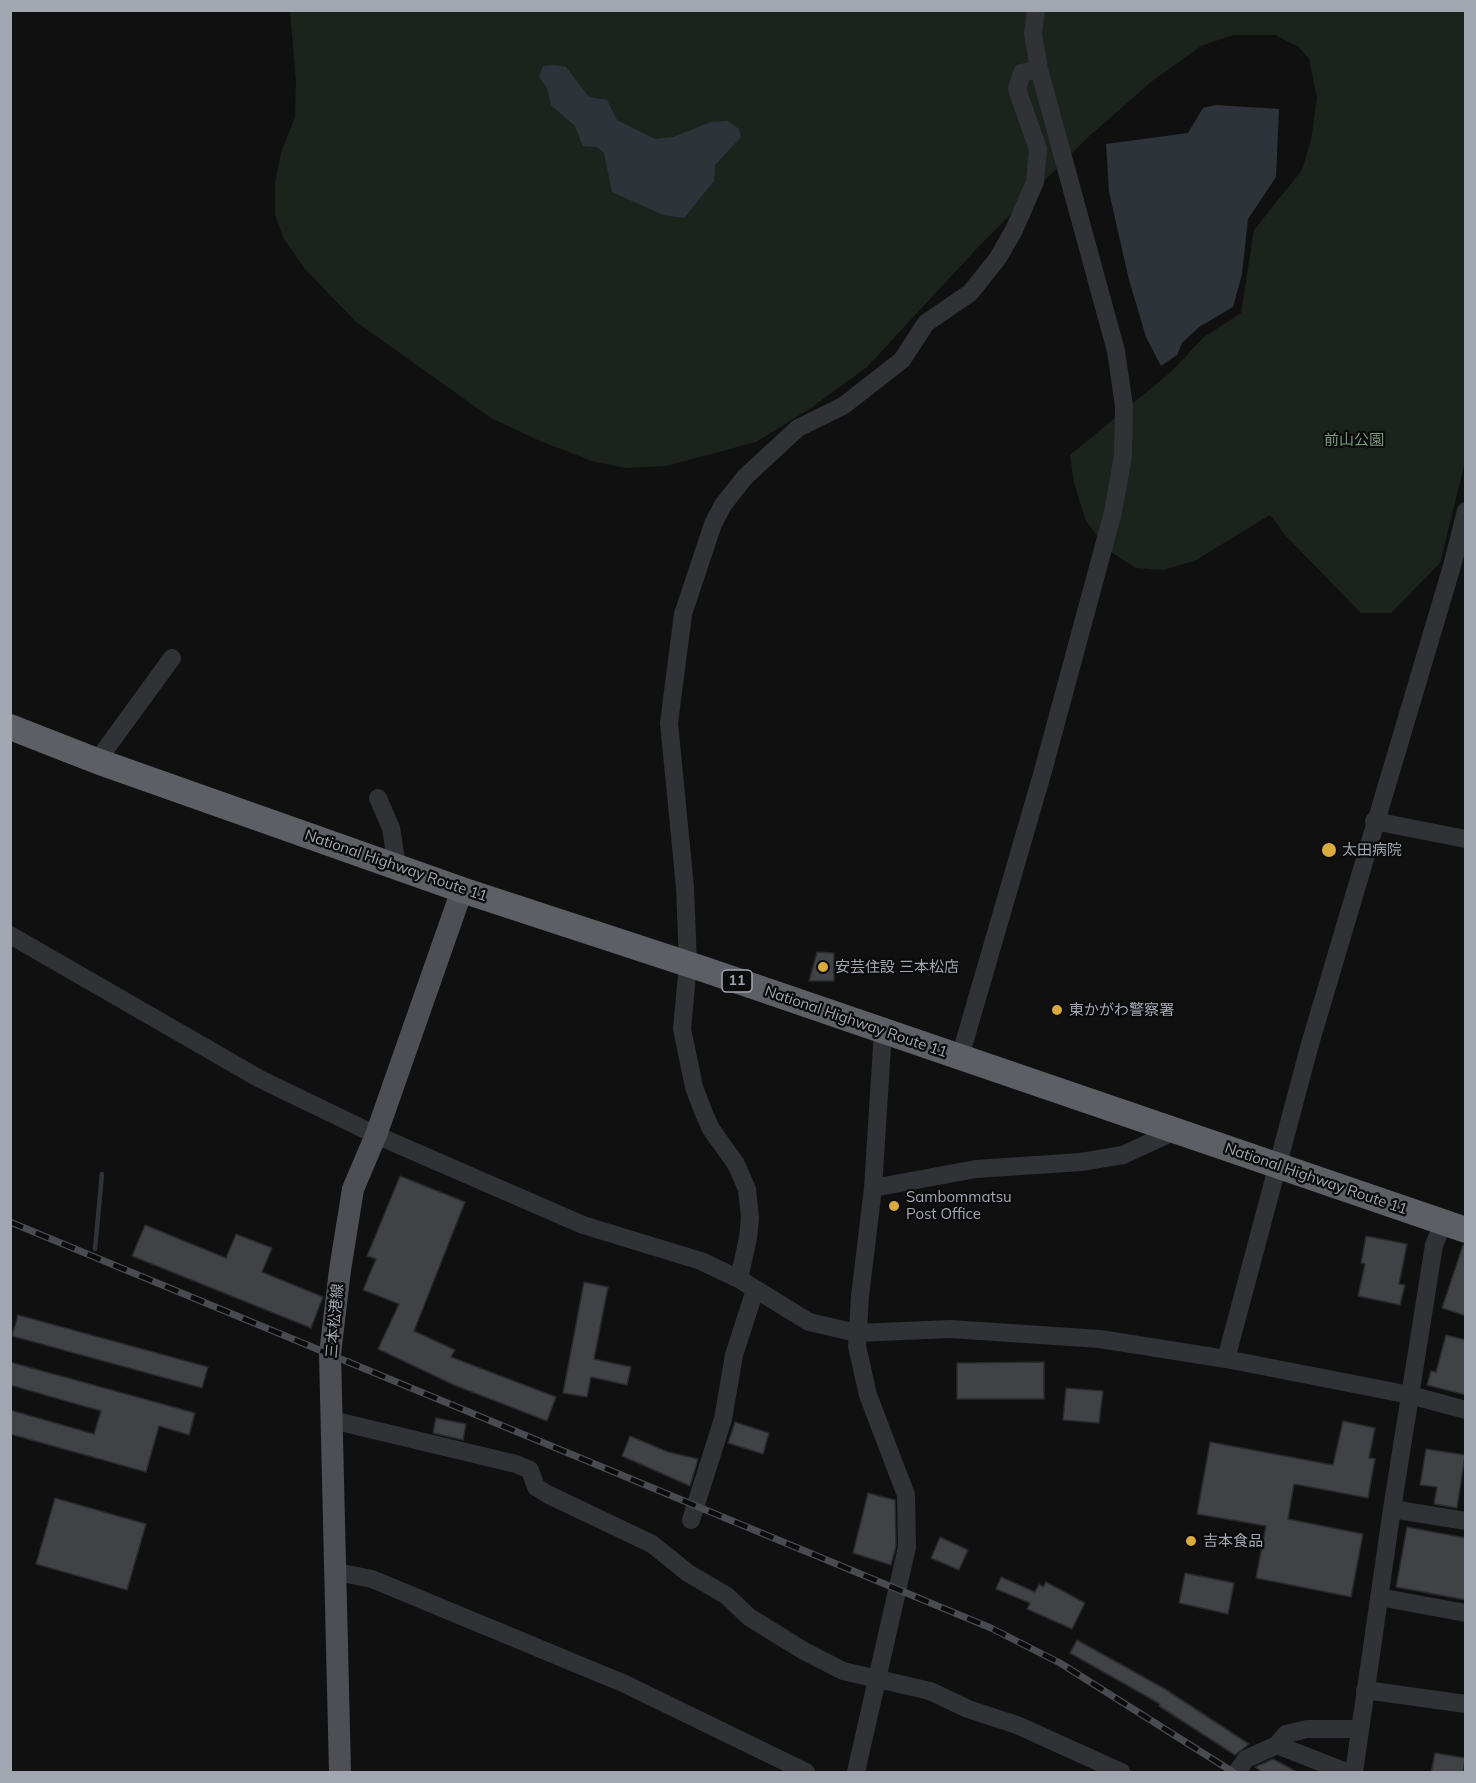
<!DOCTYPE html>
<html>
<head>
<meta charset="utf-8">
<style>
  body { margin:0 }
  #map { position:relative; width:1476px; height:1783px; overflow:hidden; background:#101011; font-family:Mulish,sans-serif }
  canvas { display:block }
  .frame { position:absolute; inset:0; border:12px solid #a2a6b0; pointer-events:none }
</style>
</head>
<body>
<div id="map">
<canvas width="1476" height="1783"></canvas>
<div class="frame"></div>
</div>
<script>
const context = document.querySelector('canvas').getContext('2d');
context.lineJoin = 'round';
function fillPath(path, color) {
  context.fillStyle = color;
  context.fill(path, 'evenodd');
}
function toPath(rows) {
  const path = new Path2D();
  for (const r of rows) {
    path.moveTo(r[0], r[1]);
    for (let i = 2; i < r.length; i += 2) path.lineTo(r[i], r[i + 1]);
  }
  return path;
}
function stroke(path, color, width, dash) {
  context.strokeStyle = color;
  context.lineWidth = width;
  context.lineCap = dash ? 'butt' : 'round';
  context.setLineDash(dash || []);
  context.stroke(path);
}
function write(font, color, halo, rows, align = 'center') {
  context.font = font + ' Mulish,"Noto Sans JP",sans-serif';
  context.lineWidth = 4.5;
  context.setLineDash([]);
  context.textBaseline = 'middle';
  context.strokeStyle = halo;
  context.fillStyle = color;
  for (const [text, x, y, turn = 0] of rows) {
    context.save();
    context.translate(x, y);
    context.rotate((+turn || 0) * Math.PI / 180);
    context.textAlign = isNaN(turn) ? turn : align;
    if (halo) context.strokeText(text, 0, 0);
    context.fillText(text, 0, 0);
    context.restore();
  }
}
const green = toPath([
  [290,11,1465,11,1465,462,1440,563,1391,613,1361,613,1286,536,1270,515,1196,560,1164,570,1136,568,1108,550,1086,521,1074,483,1070,455,1171,372,1204,337,1241,313,1254,230,1302,170,1311,140,1317,98,1309,59,1299,47,1275,35,1233,35,1201,46,1151,82,1085,140,982,243,867,367,811,408,756,442,666,466,626,468,592,461,540,441,491,418,355,321,305,269,284,239,275,215,275,183,281,153,295,117,296,81]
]);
const water = toPath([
  [555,65,566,67,589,97,607,100,617,120,655,139,673,137,711,122,728,121,739,129,741,137,715,165,714,181,684,218,663,215,612,192,604,153,597,147,583,146,575,126,551,105,547,88,539,77,543,66],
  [1216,105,1279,109,1276,177,1248,219,1242,274,1233,307,1199,327,1182,343,1177,355,1161,366,1146,337,1129,280,1109,192,1106,144,1188,133,1203,108]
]);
const stream = toPath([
  [95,1249,102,1174]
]);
const building = toPath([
  [817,952,834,953,834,981,809,981,817,952],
  [400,1176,465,1202,414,1331,455,1350,451,1357,556,1397,547,1421,454,1385,378,1349,399,1304,363,1290,376,1259,367,1256,400,1176],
  [145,1225,226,1258,236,1234,272,1248,262,1272,323,1297,311,1328,132,1256,145,1225],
  [1366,1236,1407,1244,1399,1284,1405,1285,1400,1305,1358,1296,1365,1264,1361,1263,1366,1236],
  [1463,1245,1466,1246,1466,1316,1442,1308,1463,1245],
  [584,1282,608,1287,594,1359,631,1367,627,1385,591,1377,587,1397,563,1393,584,1282],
  [18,1315,208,1367,202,1388,12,1336,18,1315],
  [1446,1335,1466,1340,1466,1395,1427,1385,1431,1371,1436,1372,1446,1335],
  [10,1362,195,1413,189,1435,159,1426,146,1472,10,1434,10,1410,94,1434,101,1411,10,1385,10,1362],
  [1044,1362,1044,1399,957,1399,957,1363,1044,1362],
  [1066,1388,1103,1391,1099,1423,1063,1420,1066,1388],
  [436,1418,466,1424,463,1440,433,1433,436,1418],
  [1343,1421,1375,1428,1369,1458,1375,1459,1368,1498,1294,1484,1288,1519,1363,1534,1351,1597,1256,1578,1266,1526,1197,1514,1210,1442,1333,1465,1343,1421],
  [735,1422,769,1433,763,1454,728,1443,735,1422],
  [630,1436,668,1452,698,1459,690,1486,622,1456,630,1436],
  [1426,1449,1465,1455,1457,1508,1434,1504,1437,1487,1420,1485,1426,1449],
  [868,1493,895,1500,896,1546,891,1565,853,1553,868,1493],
  [55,1498,146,1524,127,1590,36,1564,55,1498],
  [1407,1527,1466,1538,1466,1600,1396,1587,1407,1527],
  [940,1537,968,1550,959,1570,931,1558,940,1537],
  [1185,1573,1234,1583,1228,1614,1179,1603,1185,1573],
  [1001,1577,1035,1592,1039,1584,1043,1587,1046,1582,1085,1603,1072,1629,1027,1609,1030,1603,996,1589,1001,1577],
  [1077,1640,1165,1689,1249,1744,1235,1755,1159,1706,1160,1704,1070,1653,1077,1640],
  [1435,1753,1465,1758,1463,1773,1431,1773,1435,1753],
  [1273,1759,1299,1773,1263,1773,1255,1767,1273,1759]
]);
const minor = toPath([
  [97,761,172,658],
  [378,798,391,828,397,866],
  [1374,821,1466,839],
  [10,935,260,1079,376,1135,583,1225,701,1261,739,1279,809,1322,857,1333,950,1329,1100,1339,1226,1359,1410,1395,1466,1410],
  [960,1057,1043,771,1113,512,1123,456,1124,406,1116,351,1039,69,1033,34,1036,10],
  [873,1188,976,1169,1081,1162,1123,1155,1175,1131],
  [739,1279,748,1238,750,1218,747,1189,736,1164,711,1129,703,1111,694,1087,682,1029,688,964,685,887,669,723,683,614,713,524,723,505,745,477,798,428,843,406,902,360,926,323,970,293,998,258,1014,230,1035,182,1038,149,1017,89,1022,73,1039,69],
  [1226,1359,1310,1044,1452,566,1466,511],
  [332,1420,516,1464,530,1470,536,1487,547,1494,652,1544,688,1573,727,1596,749,1617,804,1651,843,1671,930,1691,968,1709,1017,1725,1121,1772],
  [1392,1509,1466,1521],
  [691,1520,723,1419,734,1355,755,1290],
  [337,1572,372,1579,625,1684,806,1772],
  [1379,1597,1466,1613],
  [1365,1690,1466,1704],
  [1277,1745,1346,1772],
  [856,1772,907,1547,906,1495,868,1395,857,1346,860,1296,873,1188,883,1031],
  [1237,1772,1246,1759,1277,1745,1286,1734,1307,1729,1360,1729],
  [1354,1772,1392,1509,1434,1245,1443,1223]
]);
const major = toPath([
  [340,1772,330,1354,340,1270,353,1189,376,1135,462,890]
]);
const highway = toPath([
  [10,727,97,761,462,890,703,969,1466,1230]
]);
const rail = toPath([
  [10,1222,991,1628,1060,1663,1233,1772]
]);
const markers = [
  [1329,850,8,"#d9ab3f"],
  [823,967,6,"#d9ab3f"],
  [1057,1010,6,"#d9ab3f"],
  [894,1206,6,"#d9ab3f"],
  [1191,1541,6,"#d9ab3f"]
];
const shields = [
  [737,981,30]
];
const shieldNames = [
  ["11",737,981]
];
const parkNames = [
  ["前山公園",1354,440]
];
const poiNames = [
  ["太田病院",1342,850],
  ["安芸住設 三本松店",835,967],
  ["東かがわ警察署",1069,1010],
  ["Sambommatsu",906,1197],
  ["Post Office",906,1214],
  ["吉本食品",1203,1541]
];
const streetNames = [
  ["National Highway Route 11",396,866,19],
  ["National Highway Route 11",856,1022,19],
  ["National Highway Route 11",1316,1179,19],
  ["三本松港線",335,1321,-85]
];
fillPath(green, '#1c231d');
fillPath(water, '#2d3339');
stroke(stream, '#2d3339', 4.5);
fillPath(building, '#414246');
stroke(building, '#2a2a2c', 1.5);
stroke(minor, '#313235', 18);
stroke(major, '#4d4f54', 22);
stroke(highway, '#5e5f65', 26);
stroke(rail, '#4a4b50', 7);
stroke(rail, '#0b0b0c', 4.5, [14]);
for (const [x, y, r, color] of markers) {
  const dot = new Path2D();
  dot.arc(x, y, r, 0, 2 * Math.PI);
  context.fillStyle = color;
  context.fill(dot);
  stroke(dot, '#0b0b0c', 2);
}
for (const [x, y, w] of shields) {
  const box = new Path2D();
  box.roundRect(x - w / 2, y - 11, w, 22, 4.5);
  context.fillStyle = '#0b0b0c';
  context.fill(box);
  stroke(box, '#a2a6b0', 1.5);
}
write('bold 14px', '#a2a6b0', null, shieldNames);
write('15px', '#7c997e', '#0b0b0c', parkNames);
write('15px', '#a2a6b0', '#0b0b0c', poiNames, 'left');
write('15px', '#a2a6b0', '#0b0b0c', streetNames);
</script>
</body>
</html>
